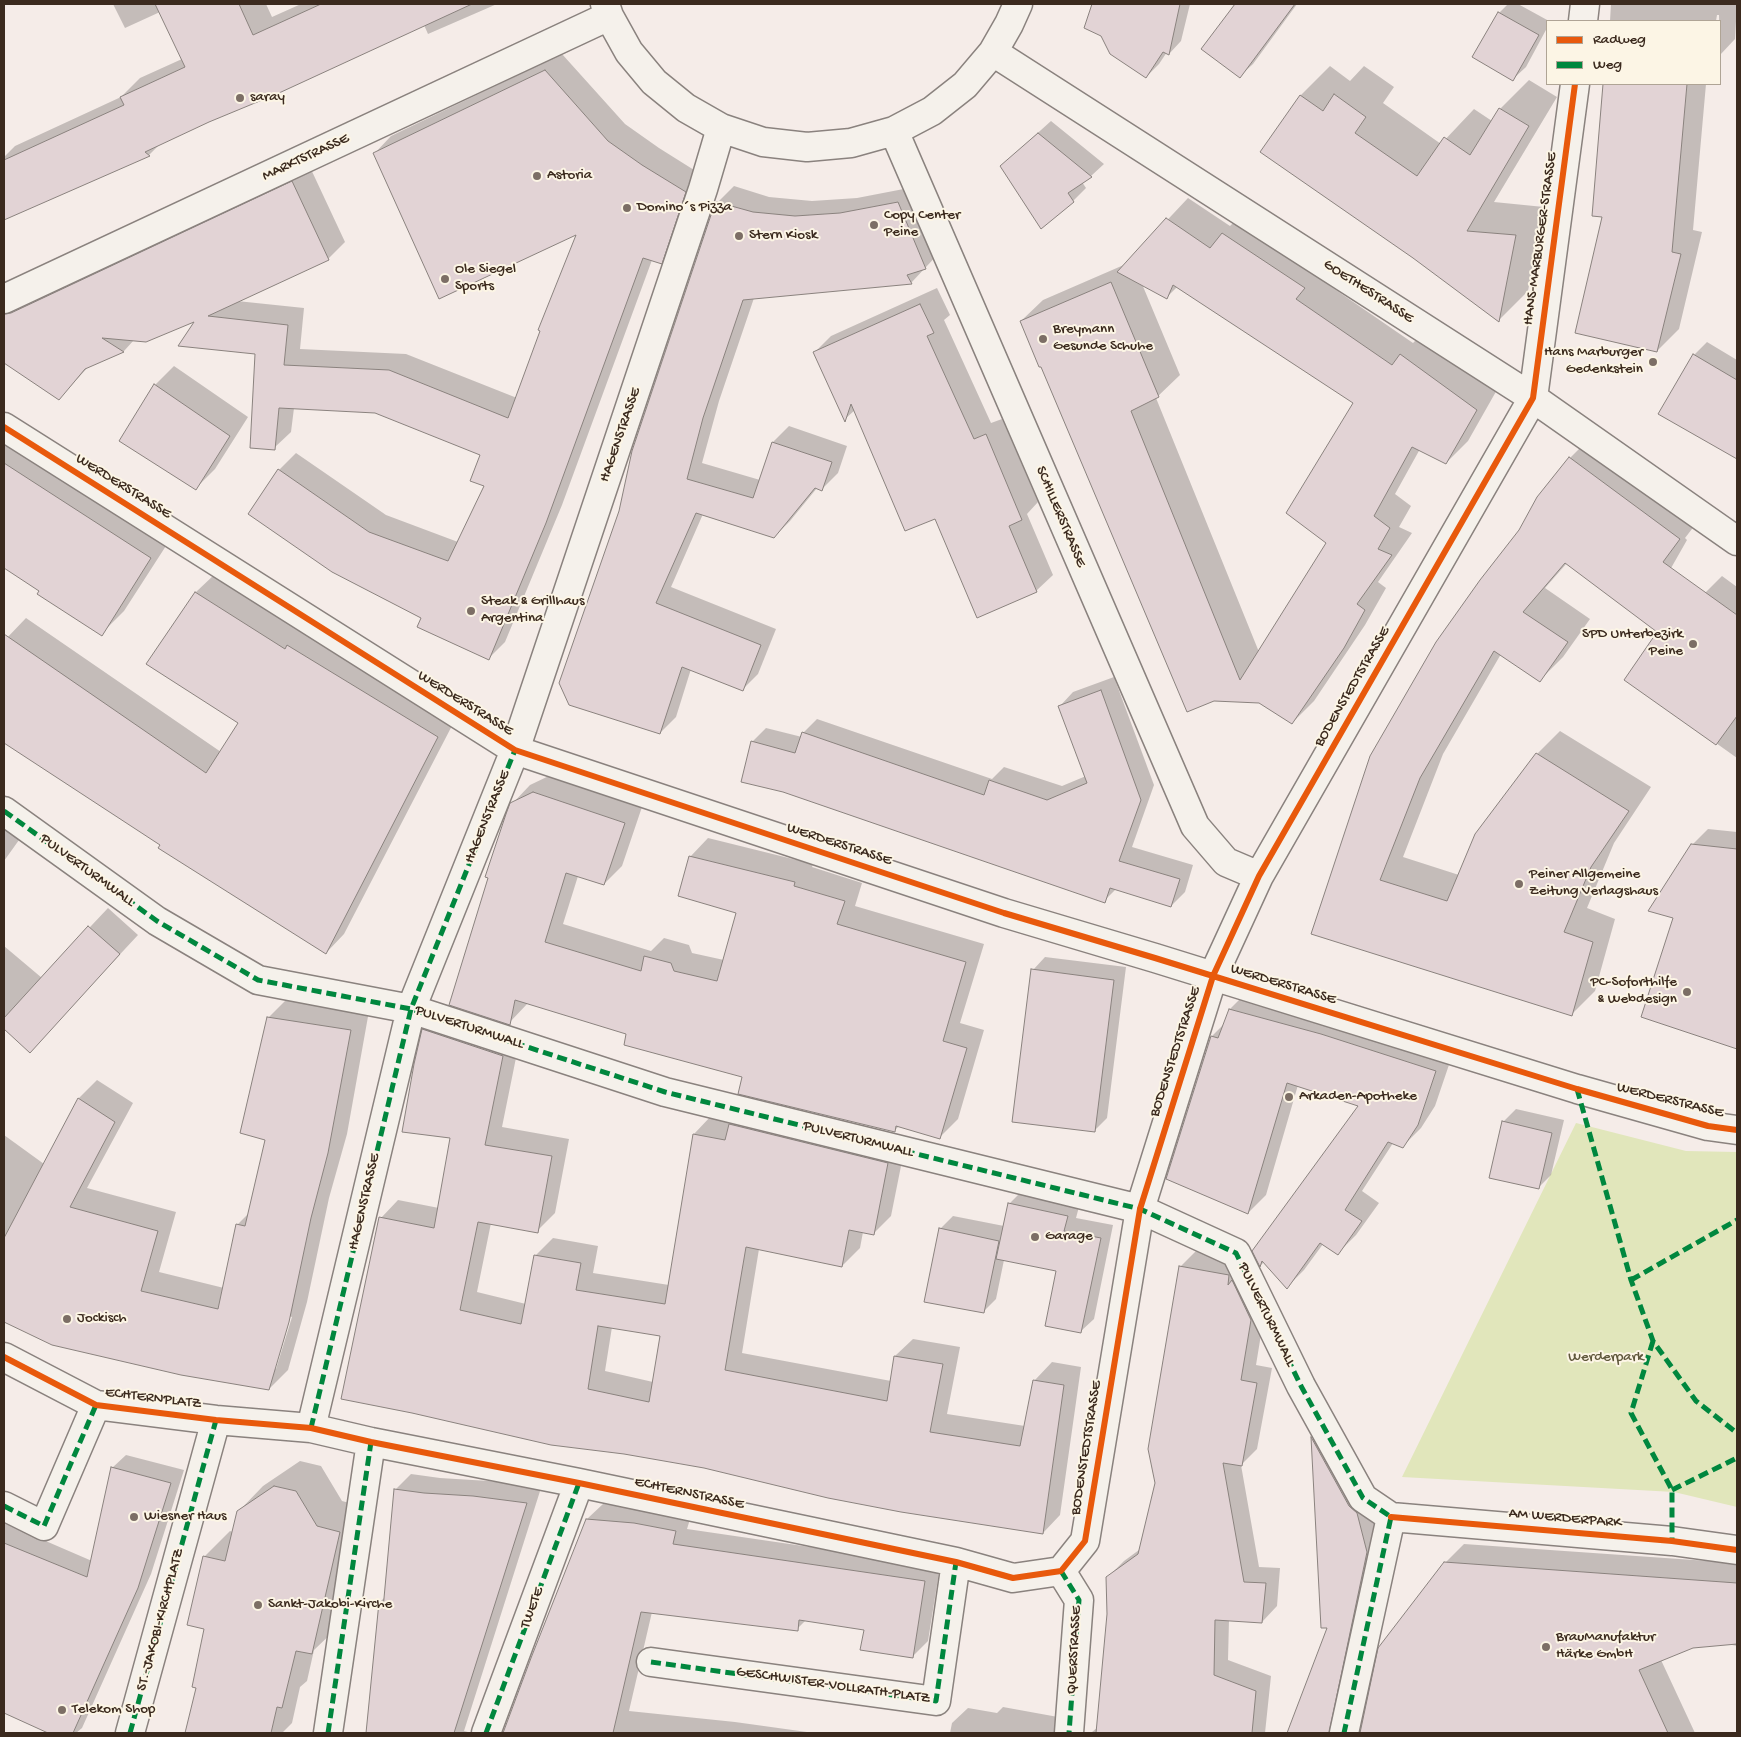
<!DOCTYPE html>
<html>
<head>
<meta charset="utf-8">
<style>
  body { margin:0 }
  #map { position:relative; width:1741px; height:1737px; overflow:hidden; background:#f5ece8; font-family:"Gochi Hand",sans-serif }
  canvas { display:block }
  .frame { position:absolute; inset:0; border:5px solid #3b2a1e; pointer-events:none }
  .legend { position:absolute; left:1546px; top:20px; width:175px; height:65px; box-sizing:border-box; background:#fcf5e5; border:1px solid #afa495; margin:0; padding:6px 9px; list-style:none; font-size:15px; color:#3b2a1e }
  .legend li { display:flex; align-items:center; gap:10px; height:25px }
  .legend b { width:25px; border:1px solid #afa495 }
</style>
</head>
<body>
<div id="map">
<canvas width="1741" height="1737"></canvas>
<div class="frame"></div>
<ul class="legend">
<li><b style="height:6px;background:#e8590c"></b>Radweg</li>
<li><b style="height:6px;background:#00873e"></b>Weg</li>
</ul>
</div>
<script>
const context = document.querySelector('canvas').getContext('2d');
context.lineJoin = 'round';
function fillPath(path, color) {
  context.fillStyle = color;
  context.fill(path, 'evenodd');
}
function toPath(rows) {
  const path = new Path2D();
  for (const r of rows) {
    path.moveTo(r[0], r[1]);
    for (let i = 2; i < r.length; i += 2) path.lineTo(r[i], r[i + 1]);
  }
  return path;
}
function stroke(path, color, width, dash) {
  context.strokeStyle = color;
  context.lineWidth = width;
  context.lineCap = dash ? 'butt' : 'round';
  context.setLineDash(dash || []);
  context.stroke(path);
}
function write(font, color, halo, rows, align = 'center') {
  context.font = font + ' "Gochi Hand",sans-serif';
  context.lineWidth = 4;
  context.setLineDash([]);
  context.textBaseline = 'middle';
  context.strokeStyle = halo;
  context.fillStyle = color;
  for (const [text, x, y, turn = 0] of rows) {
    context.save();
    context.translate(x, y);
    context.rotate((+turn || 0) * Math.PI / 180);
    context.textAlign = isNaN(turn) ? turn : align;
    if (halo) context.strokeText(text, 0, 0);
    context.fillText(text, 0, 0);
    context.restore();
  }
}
const green = toPath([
  [1576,1123,1686,1151,1737,1152,1737,1507,1674,1492,1402,1477]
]);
const shadow = toPath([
  [113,4,266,4,272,17,301,4,497,4,428,34,424,25,161,143,149,155,4,218,4,157,15,146,121,97,140,78,182,59,160,12,125,28],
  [1096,4,1190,4,1181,41,1169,54,1167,52,1159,64,1146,77,1102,35,1090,30],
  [1237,4,1297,4,1253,64,1240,76,1203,49],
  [1508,4,1518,4,1549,21,1547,21,1547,28,1526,67,1513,79,1499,13],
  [1611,4,1737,4,1735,39,1720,55,1719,15,1717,15,1716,21,1610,21],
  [562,54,625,124,659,148,702,175,678,245,661,262,652,260,562,505,505,642,488,659,423,617,279,470,296,453,386,515,458,542,486,486,481,455,376,412,294,408,291,432,274,448,256,353,197,319,134,340,124,351,89,366,59,399,4,361,4,306,309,165,345,242,328,259,237,301,304,308,300,349,406,354,517,398,578,233,375,153,391,136],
  [1330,66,1350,81,1364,66,1394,87,1383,103,1441,144,1474,109,1492,121,1500,109,1529,80,1557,97,1494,202,1544,207,1528,291,1499,320,1372,227,1262,151,1301,95],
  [1605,84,1706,84,1693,230,1702,232,1679,329,1657,351,1604,216,1593,215],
  [1051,121,1104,164,1091,176,1082,182,1086,188,1073,201,1001,166],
  [734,186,769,197,812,201,857,198,914,187,941,251,911,283,754,298,719,401,702,463,760,480,773,442,789,426,847,446,838,473,822,489,817,488,790,521,774,537,703,514,671,587,776,629,758,674,742,690,691,669,676,717,660,733,621,511,633,451,714,210,718,202],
  [1188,198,1230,226,1244,212,1325,266,1317,277,1413,343,1423,333,1498,388,1468,441,1446,463,1420,449,1395,494,1411,506,1399,527,1412,533,1378,582,1386,588,1365,625,1314,701,1292,723,1259,702,1214,700,1021,321,1043,300,1126,264],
  [1142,284,1166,298,1178,286,1354,403,1327,543,1259,652,1156,398,1180,375],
  [937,288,950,315,944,320,991,423,1002,419,1038,502,1027,514,1053,575,1036,591,936,517,855,410,845,419,814,353,831,336],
  [1707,342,1737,360,1737,444,1729,452,1694,355],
  [174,366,248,417,215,469,196,488,155,385],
  [4,415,173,535,124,611,101,634,41,591,4,566],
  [1593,435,1702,516,1685,538,1687,540,1658,591,1567,563,1545,588,1590,619,1563,657,1540,680,1501,654,1443,754,1403,857,1459,875,1537,754,1560,731,1651,787,1614,843,1587,908,1615,919,1595,991,1572,1014,1312,933,1520,530,1570,458],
  [215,574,456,718,344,934,326,953,4,742,4,641,26,618,221,752,239,723,147,664,196,592],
  [1722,576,1737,587,1737,758,1626,679,1676,635,1706,592],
  [1114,677,1154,785,1132,847,1193,865,1185,892,1171,906,1116,889,1104,901,752,742,766,728,802,737,803,733,817,719,992,779,1004,767,1062,786,1086,776,1060,706,1073,692],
  [553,774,643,804,622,866,604,884,578,876,563,924,651,951,664,938,689,945,692,953,724,960,737,912,690,857,708,838,813,864,812,867,862,883,855,906,984,944,960,1023,984,1030,958,1119,939,1138,899,1126,894,1131,628,1033,528,1003,509,1023,512,804,530,785],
  [4,794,14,805,34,819,4,861],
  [1708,829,1737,832,1737,1047,1642,1017,1675,918,1692,845],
  [108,908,138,935,30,1051,4,1027,4,946,42,978],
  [1045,957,1126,967,1107,1118,1094,1131,1033,970],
  [1248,991,1453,1053,1435,1106,1421,1128,1403,1146,1393,1143,1362,1191,1379,1203,1356,1235,1338,1253,1323,1244,1304,1270,1287,1287,1264,1262,1261,1265,1254,1251,1360,1105,1298,1085,1266,1195,1248,1213,1212,1036,1225,1023,1230,1009],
  [287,999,369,1011,347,1134,329,1198,307,1302,288,1370,269,1389,52,1344,4,1321,4,1135,44,1164,79,1098,97,1080,133,1103,87,1188,176,1212,159,1272,224,1288,237,1225,249,1213,267,1139,268,1018],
  [289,1316,292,1317,276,1369,274,1369],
  [441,1012,520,1038,502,1127,569,1139,555,1213,537,1231,491,1223,477,1292,526,1304,535,1256,553,1238,598,1246,593,1273,669,1285,694,1134,711,1116,905,1146,891,1216,873,1234,863,1232,860,1248,842,1266,759,1249,742,1353,891,1381,895,1356,913,1339,960,1347,947,1414,1025,1426,1035,1380,1052,1362,1081,1367,1060,1515,1043,1533,704,1466,624,1453,552,1443,381,1218,398,1200,439,1208,451,1137,423,1030],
  [612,1327,661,1335,653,1382,605,1371],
  [1516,1109,1564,1120,1551,1175,1538,1188,1503,1122],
  [1022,1191,1080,1203,1076,1218,1113,1225,1094,1319,1081,1331,1057,1270,1004,1260,996,1299,983,1312,940,1229,953,1216,1004,1226,1009,1204],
  [1196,1251,1244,1260,1266,1304,1256,1365,1272,1368,1257,1449,1241,1465,1259,1567,1280,1568,1277,1606,1262,1622,1229,1620,1228,1660,1271,1676,1265,1733,1085,1733,1092,1732,1098,1727,1109,1614,1108,1577,1124,1561,1139,1550,1157,1483,1180,1267],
  [1331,1420,1385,1532,1353,1726,1362,1730,1445,1563,1464,1544,1737,1563,1737,1646,1727,1644,1692,1647,1661,1660,1695,1733,1288,1733,1329,1627,1323,1626,1313,1438],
  [126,1455,184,1470,151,1574,82,1728,76,1733,50,1733,4,1713,4,1523,92,1561,112,1468],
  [300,1461,321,1466,342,1501,365,1507,337,1628,314,1650,307,1681,300,1687,292,1723,282,1733,189,1733,187,1730,197,1687,205,1628,188,1624,205,1556,230,1531,233,1532,238,1512,263,1486],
  [411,1474,440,1478,489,1481,541,1488,464,1731,472,1733,367,1733,380,1602,385,1597,395,1490],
  [603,1504,650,1508,691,1516,687,1529,940,1566,928,1641,912,1657,865,1629,806,1620,797,1629,652,1612,629,1711,735,1722,807,1732,807,1733,504,1733,532,1658,587,1519],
  [1003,1707,1069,1719,1083,1733,950,1733,952,1723,968,1708,997,1713]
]);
const building = toPath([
  [155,4,239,4,253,35,321,4,472,4,279,93,209,122,145,152,150,156,4,220,4,160,124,105,120,97,185,67,155,4],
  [1092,4,1180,4,1169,55,1163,52,1146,78,1110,54,1101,36,1084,28,1092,4],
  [1235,4,1295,4,1240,78,1201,49,1235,4],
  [1498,12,1539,35,1513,81,1472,57,1498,12],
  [545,70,608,141,642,165,686,192,662,264,643,258,546,523,489,660,417,627,421,618,332,572,248,514,278,469,369,532,448,561,484,486,470,481,480,455,375,413,279,408,275,450,250,448,255,354,178,346,194,322,146,342,102,338,124,352,85,369,59,400,4,363,4,314,11,313,292,181,329,260,208,316,288,325,284,365,389,370,508,418,540,331,538,330,576,235,439,299,373,153,545,70],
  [1603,84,1687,84,1672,252,1681,254,1657,352,1575,333,1602,217,1592,216,1603,84],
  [1334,94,1366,117,1355,133,1417,176,1444,137,1470,155,1499,108,1529,126,1467,231,1516,235,1499,322,1413,258,1260,152,1300,95,1323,111,1334,94],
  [1038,133,1092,177,1068,193,1074,202,1041,229,1000,166,1038,133],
  [717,202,753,212,795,216,840,213,898,202,926,269,907,275,912,284,743,300,703,418,687,479,753,498,772,442,832,462,822,491,815,488,774,538,696,513,656,603,761,645,743,691,682,667,660,734,569,705,559,683,619,511,632,451,713,209,714,210,717,202],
  [1166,218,1210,248,1222,233,1305,288,1296,299,1392,365,1400,354,1477,410,1446,464,1412,447,1374,516,1390,528,1378,549,1392,555,1357,604,1365,610,1344,648,1292,724,1259,703,1214,701,1187,712,1041,367,1039,367,1020,321,1111,282,1159,397,1131,411,1240,680,1326,543,1286,513,1353,403,1173,285,1167,299,1117,272,1166,218],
  [920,304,934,333,927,336,974,439,986,434,1022,520,1009,526,1037,592,977,618,935,519,905,531,851,404,845,422,813,352,920,304],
  [1693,354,1737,380,1737,459,1658,414,1693,354],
  [154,384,230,436,196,490,119,441,154,384],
  [1569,457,1680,539,1663,562,1737,615,1737,716,1716,745,1624,680,1657,632,1565,563,1523,612,1568,642,1540,682,1494,651,1420,778,1380,880,1447,901,1475,834,1536,753,1629,811,1591,867,1564,932,1593,942,1572,1016,1311,934,1370,756,1436,642,1480,580,1519,530,1537,497,1569,457],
  [4,463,151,558,102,636,37,594,39,591,4,568,4,463],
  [195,592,285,649,287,645,438,737,326,954,158,848,160,845,4,743,4,634,206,773,238,723,146,664,195,592],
  [1101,690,1141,800,1119,861,1180,879,1171,907,1110,888,1105,903,783,792,741,782,751,741,795,753,802,732,984,795,989,780,1047,800,1087,783,1058,706,1101,690],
  [533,792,625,823,604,885,566,873,545,942,641,971,644,956,671,963,674,971,717,981,736,913,678,896,689,856,795,882,794,886,845,901,837,924,966,962,943,1041,967,1048,940,1139,896,1126,895,1132,738,1094,742,1077,624,1045,626,1034,515,1000,510,1025,449,1005,488,878,485,877,506,814,510,803,533,792],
  [1691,844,1737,849,1737,1049,1641,1017,1673,918,1648,911,1691,844],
  [88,926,120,954,30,1053,4,1029,4,1018,88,926],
  [1031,969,1114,980,1095,1132,1012,1122,1031,969],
  [1229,1009,1321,1034,1436,1071,1418,1125,1403,1148,1388,1142,1345,1210,1362,1221,1338,1255,1320,1243,1287,1289,1262,1261,1260,1267,1252,1251,1358,1106,1287,1083,1248,1214,1166,1179,1211,1036,1218,1038,1229,1009],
  [267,1017,351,1030,328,1153,311,1218,289,1322,269,1390,181,1375,52,1345,4,1322,4,1238,78,1098,115,1122,70,1207,158,1231,141,1291,218,1309,236,1224,245,1226,265,1140,240,1133,267,1017],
  [422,1029,503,1056,485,1145,552,1156,538,1233,478,1222,460,1310,521,1324,534,1255,581,1263,576,1290,665,1304,693,1134,725,1140,729,1124,888,1163,874,1235,849,1230,842,1267,746,1247,725,1370,887,1401,894,1356,943,1364,930,1432,1020,1446,1033,1380,1064,1385,1043,1534,901,1512,828,1498,704,1468,624,1454,551,1445,412,1413,341,1399,379,1217,434,1228,450,1138,402,1132,414,1064,422,1029],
  [598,1326,660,1336,649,1402,588,1389,598,1326],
  [1502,1121,1552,1133,1539,1189,1489,1178,1502,1121],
  [1008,1203,1068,1216,1064,1231,1101,1238,1081,1333,1045,1326,1056,1271,996,1259,1008,1203],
  [939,1228,999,1241,984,1313,924,1302,939,1228],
  [1179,1266,1229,1275,1228,1285,1232,1280,1251,1320,1241,1380,1257,1383,1242,1466,1223,1463,1244,1582,1266,1583,1262,1623,1215,1620,1214,1675,1256,1691,1252,1733,1096,1733,1107,1614,1106,1577,1138,1554,1155,1483,1148,1449,1179,1266],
  [1311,1437,1349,1506,1357,1513,1367,1552,1329,1733,1287,1733,1327,1628,1321,1628,1311,1437],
  [111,1467,171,1483,138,1588,73,1733,48,1733,4,1713,4,1543,87,1577,111,1467],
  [274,1486,296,1491,317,1526,340,1532,312,1654,296,1651,282,1708,277,1707,271,1733,185,1733,196,1688,192,1687,204,1629,187,1625,203,1556,225,1561,237,1511,274,1486],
  [394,1489,424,1493,473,1496,527,1503,454,1733,366,1733,379,1602,383,1609,394,1489],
  [586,1519,634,1523,676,1531,673,1544,925,1581,913,1658,860,1650,864,1630,799,1620,798,1631,641,1612,613,1733,503,1733,531,1658,586,1519],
  [1444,1562,1737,1583,1737,1644,1693,1648,1639,1670,1668,1733,1360,1733,1378,1648,1444,1562]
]);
const minor = toPath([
  [605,4,609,16,629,52,654,82,686,108,721,128,763,142,807,147,851,143,894,131,932,111,965,85,993,52,1009,24,1018,4],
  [1583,21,1585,4],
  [993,52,1533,398,1737,541],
  [894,131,1195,826,1226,862,1259,876],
  [4,299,609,16],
  [4,427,515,750,1004,913,1155,958,1577,1089,1708,1126,1737,1130],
  [4,811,157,921,258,980,411,1009,665,1092,1140,1209,1236,1253,1301,1386,1363,1498,1391,1517,1672,1541,1737,1550],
  [4,1357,96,1405,216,1420,311,1428,371,1442,579,1483,956,1562,1013,1578,1061,1571],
  [311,1428,411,1009,515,750,703,189,721,128],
  [4,1506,44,1526,96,1405],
  [1061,1571,1085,1541,1140,1209,1213,976,1259,876,1533,398,1575,84],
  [1061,1571,1079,1600,1069,1733],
  [651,1662,936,1701,956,1562],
  [130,1733,216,1420],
  [328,1733,371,1442],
  [486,1733,579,1483],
  [1344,1733,1391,1517]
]);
const quiet = toPath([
  [4,811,157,921,258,980,411,1009,665,1092,1140,1209,1236,1253,1301,1386,1363,1498,1391,1517,1344,1733],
  [1577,1089,1631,1280,1653,1341,1696,1401,1737,1433],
  [1631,1280,1737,1220],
  [1653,1341,1631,1413,1672,1490,1672,1541],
  [311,1428,411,1009,515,750],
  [1672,1490,1737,1458],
  [4,1506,44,1526,96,1405],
  [1061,1571,1079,1600,1069,1733],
  [651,1662,936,1701,956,1562],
  [130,1733,216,1420],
  [328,1733,371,1442],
  [486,1733,579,1483]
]);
const cycleway = toPath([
  [4,427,515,750,1004,913,1155,958,1577,1089,1708,1126,1737,1130],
  [4,1357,96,1405,216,1420,311,1428,371,1442,579,1483,956,1562,1013,1578,1061,1571,1085,1541,1140,1209,1213,976,1259,876,1533,398,1575,84],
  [1391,1517,1672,1541,1737,1550]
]);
const markers = [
  [240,98,5,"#7c6e65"],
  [537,176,5,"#7c6e65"],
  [627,208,5,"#7c6e65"],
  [874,225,5,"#7c6e65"],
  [739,236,5,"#7c6e65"],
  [445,279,5,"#7c6e65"],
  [1043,339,5,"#7c6e65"],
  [1653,362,5,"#7c6e65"],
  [471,611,5,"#7c6e65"],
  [1693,644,5,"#7c6e65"],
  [1519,884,5,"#7c6e65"],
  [1687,992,5,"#7c6e65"],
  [1289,1097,5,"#7c6e65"],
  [1035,1237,5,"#7c6e65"],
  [67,1319,5,"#7c6e65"],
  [134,1517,5,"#7c6e65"],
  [258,1605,5,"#7c6e65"],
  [1546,1647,5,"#7c6e65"],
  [62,1710,5,"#7c6e65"]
];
const poiNames = [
  ["saray",250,98],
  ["Astoria",547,176],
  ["Domino´s Pizza",637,208],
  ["Copy Center",884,216],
  ["Peine",884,233],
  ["Stern Kiosk",749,236],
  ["Ole Siegel",455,270],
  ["Sports",455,287],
  ["Breymann",1053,330],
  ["Gesunde Schuhe",1053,347],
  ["Hans Marburger",1643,353,"right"],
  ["Gedenkstein",1643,370,"right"],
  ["Steak & Grillhaus",481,602],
  ["Argentina",481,619],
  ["SPD Unterbezirk",1683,635,"right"],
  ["Peine",1683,652,"right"],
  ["Peiner Allgemeine",1529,875],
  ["Zeitung Verlagshaus",1529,892],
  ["PC-Soforthilfe",1677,983,"right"],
  ["& Webdesign",1677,1000,"right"],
  ["Arkaden-Apotheke",1299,1097],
  ["Garage",1045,1237],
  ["Jockisch",77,1319],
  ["Wiesner Haus",144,1517],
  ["Sankt-Jakobi-Kirche",268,1605],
  ["BrauManufaktur",1556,1638],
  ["Härke GmbH",1556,1655],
  ["Telekom Shop",72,1710]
];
const streetNames = [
  ["MARKTSTRASSE",306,158,-25],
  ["HANS-MARBURGER-STRASSE",1541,239,-82],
  ["GOETHESTRASSE",1368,292,33],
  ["HAGENSTRASSE",621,435,-71],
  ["WERDERSTRASSE",123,487,32],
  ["SCHILLERSTRASSE",1060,517,67],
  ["BODENSTEDTSTRASSE",1353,687,-60],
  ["WERDERSTRASSE",465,704,32],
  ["HAGENSTRASSE",488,817,-68],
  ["WERDERSTRASSE",839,845,18],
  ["PULVERTURMWALL",87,871,36],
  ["WERDERSTRASSE",1283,985,17],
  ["PULVERTURMWALL",469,1028,18],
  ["BODENSTEDTSTRASSE",1176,1052,-72],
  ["WERDERSTRASSE",1670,1101,14],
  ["PULVERTURMWALL",858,1140,14],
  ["HAGENSTRASSE",365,1202,-77],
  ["PULVERTURMWALL",1266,1315,64],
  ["ECHTERNPLATZ",153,1399,7],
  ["BODENSTEDTSTRASSE",1087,1448,-81],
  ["ECHTERNSTRASSE",689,1494,12],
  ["AM WERDERPARK",1565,1519,5],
  ["TWETE",533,1608,-70],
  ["ST.-JAKOBI-KIRCHPLATZ",161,1620,-75],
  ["QUERSTRASSE",1075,1650,-87],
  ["GESCHWISTER-VOLLRATH-PLATZ",833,1686,8]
];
const parkNames = [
  ["Werderpark",1606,1358]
];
fillPath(green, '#e1e6bb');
fillPath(shadow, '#0003');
fillPath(building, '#e2d3d5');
stroke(building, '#8a827e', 1);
stroke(minor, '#8a827e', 31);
stroke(minor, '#f5f1eb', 28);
stroke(quiet, '#00873e', 5, [10, 5]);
stroke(cycleway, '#e8590c', 6);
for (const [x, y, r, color] of markers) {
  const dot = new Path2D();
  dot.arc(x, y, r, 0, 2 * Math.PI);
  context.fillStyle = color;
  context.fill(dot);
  stroke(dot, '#fcf5e5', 2);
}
write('15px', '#3b2a1e', '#fcf5e5', poiNames, 'left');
write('15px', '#3b2a1e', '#fcf5e5', streetNames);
write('15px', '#60583c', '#fcf5e5', parkNames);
</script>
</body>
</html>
